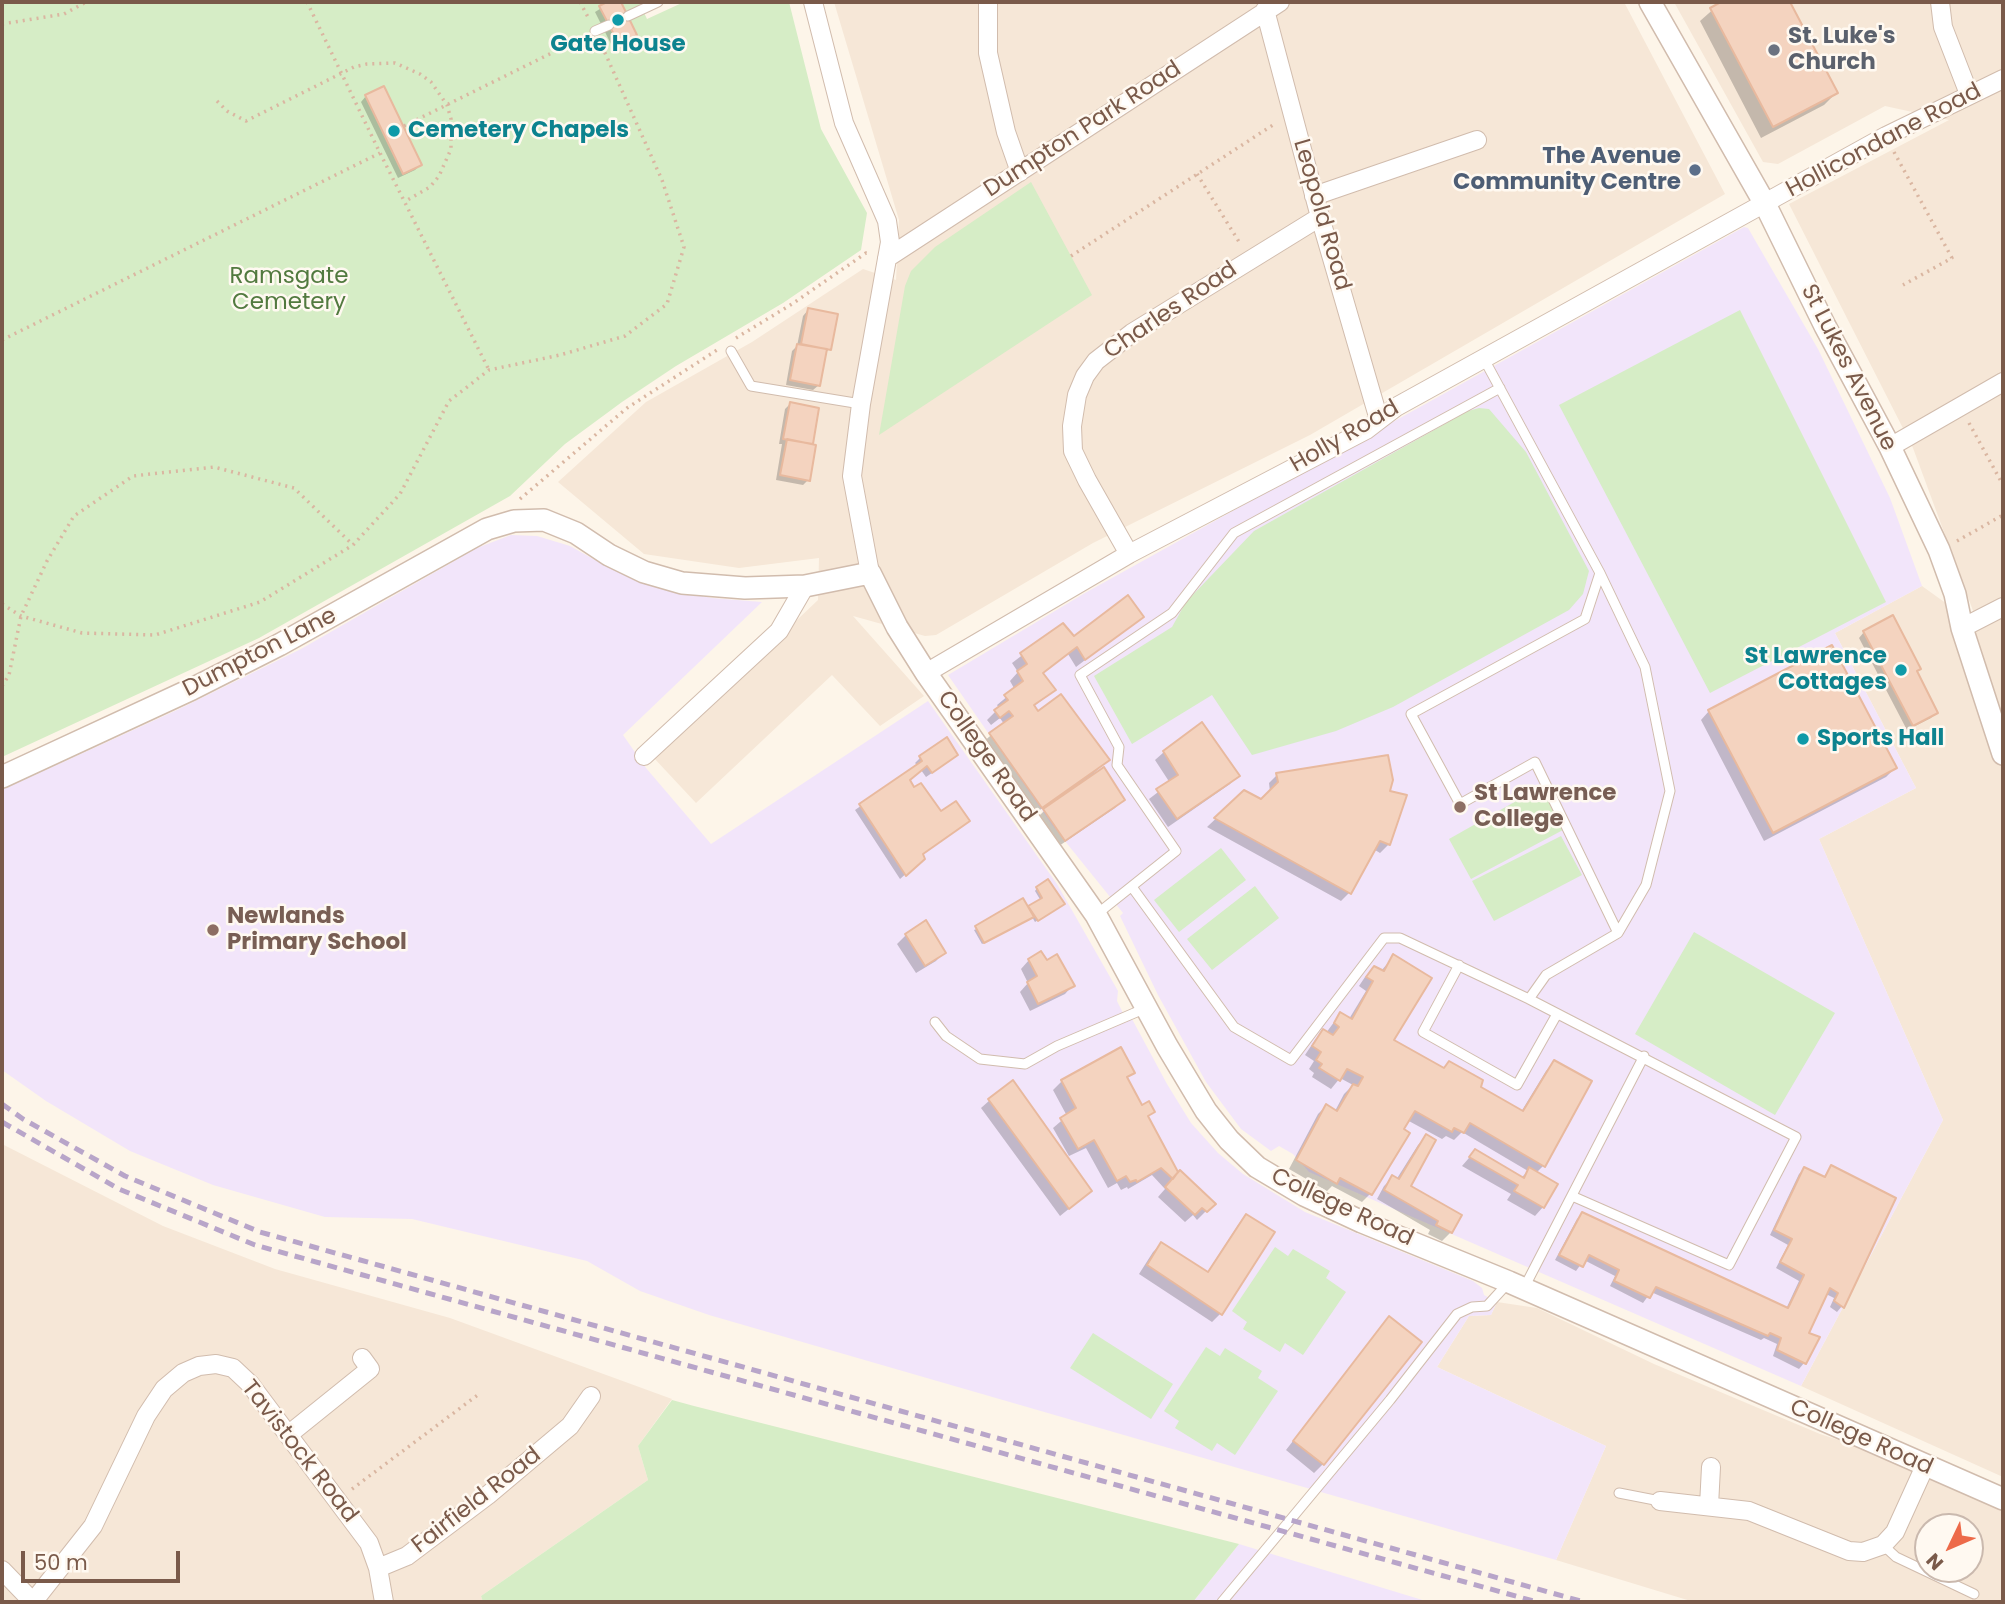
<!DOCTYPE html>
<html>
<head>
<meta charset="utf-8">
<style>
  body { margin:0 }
  #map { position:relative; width:2005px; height:1604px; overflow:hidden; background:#fdf5e9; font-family:Poppins,sans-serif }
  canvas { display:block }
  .frame { position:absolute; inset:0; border:4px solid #7a5a4a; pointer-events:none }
  .north { position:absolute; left:1914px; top:1513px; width:70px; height:70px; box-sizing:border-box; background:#fff9f1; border:2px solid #cab9ae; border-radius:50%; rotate:226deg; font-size:19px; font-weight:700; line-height:28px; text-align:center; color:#7a5a4a }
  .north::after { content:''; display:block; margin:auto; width:24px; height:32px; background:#ed6a49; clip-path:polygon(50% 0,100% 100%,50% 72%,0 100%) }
  .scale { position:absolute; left:21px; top:1551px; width:159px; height:32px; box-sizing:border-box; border:4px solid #7a5a4a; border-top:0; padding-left:9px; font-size:21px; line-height:24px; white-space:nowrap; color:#7a5a4a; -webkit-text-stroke:5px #fff9f1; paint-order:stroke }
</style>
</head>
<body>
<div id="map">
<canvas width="2005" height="1604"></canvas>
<div class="frame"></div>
<div class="north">N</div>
<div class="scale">50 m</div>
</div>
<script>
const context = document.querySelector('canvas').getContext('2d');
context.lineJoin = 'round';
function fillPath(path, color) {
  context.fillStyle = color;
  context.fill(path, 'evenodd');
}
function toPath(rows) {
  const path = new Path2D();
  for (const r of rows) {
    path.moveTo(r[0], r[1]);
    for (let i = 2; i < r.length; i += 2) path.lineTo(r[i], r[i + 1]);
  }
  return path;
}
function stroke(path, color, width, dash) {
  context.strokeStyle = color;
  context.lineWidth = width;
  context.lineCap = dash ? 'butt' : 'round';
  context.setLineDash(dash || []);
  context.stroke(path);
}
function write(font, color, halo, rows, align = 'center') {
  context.font = font + ' Poppins,sans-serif';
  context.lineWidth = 5;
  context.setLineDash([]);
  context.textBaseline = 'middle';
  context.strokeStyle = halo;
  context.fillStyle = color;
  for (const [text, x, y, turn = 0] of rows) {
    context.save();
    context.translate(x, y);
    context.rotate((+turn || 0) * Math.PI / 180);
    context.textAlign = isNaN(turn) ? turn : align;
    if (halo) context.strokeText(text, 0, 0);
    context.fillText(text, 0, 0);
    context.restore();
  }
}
const residential = toPath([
  [834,2,1624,2,1725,194,1310,435,1093,543,936,635,925,636,853,616,924,696,880,726,832,675,696,803,653,757,818,600,819,558,739,568,644,554,558,482,646,402,752,342,863,269,896,280,899,220],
  [1674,2,2003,2,2003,1477,1801,1386,1943,1120,1819,839,1916,788,1835,633,1922,586,1979,627,1913,448,1789,204,1949,120,1885,106,1778,164,1763,162],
  [2,1144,163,1226,275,1269,450,1318,672,1399,638,1446,648,1480,481,1596,483,1602,2,1602],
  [1497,1302,1537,1308,1654,1364,1820,1434,2003,1493,2003,1602,1694,1602,1556,1560,1606,1446,1437,1367,1469,1316,1491,1315],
  [1928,1527,1970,1527,1970,1569,1928,1569]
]);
const education = toPath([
  [1744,227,1748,228,1818,349,1890,498,1922,586,1835,633,1916,788,1819,839,1943,1120,1801,1386,1309,1172,1293,1154,1279,1146,1271,1151,1241,1129,1206,1082,1158,995,1120,916,1123,913,1052,825,948,675,1085,593],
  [511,535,537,536,570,546,604,565,652,585,712,598,762,602,623,735,646,768,711,844,928,701,1057,884,1118,991,1117,1001,1123,1013,1132,1019,1167,1084,1191,1123,1218,1153,1243,1174,1305,1212,1473,1281,1482,1288,1484,1295,1497,1302,1491,1315,1469,1316,1437,1367,1606,1446,1556,1560,709,1315,640,1291,587,1261,412,1219,325,1217,213,1185,130,1151,46,1101,2,1070,2,790,177,710,301,649,477,548],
  [1239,1544,1429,1602,1193,1602]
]);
const green = toPath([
  [2,2,639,2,647,19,684,2,789,2,821,129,867,213,861,250,783,303,676,366,622,402,565,444,510,496,259,638,2,757],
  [1031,182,1092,295,879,435,905,286,911,271,935,247],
  [1740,310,1886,602,1710,693,1559,405],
  [1479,408,1489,409,1526,452,1589,571,1583,594,1569,610,1393,707,1336,731,1252,755,1212,695,1132,744,1094,676,1172,627,1186,602,1254,531,1468,411],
  [1541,787,1563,830,1471,879,1449,839],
  [1561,836,1582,875,1494,921,1472,881],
  [1221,848,1246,880,1179,932,1154,900],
  [1255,886,1279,918,1212,970,1187,939],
  [1694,932,1835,1013,1775,1115,1635,1034],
  [1275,1247,1288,1256,1293,1249,1330,1271,1326,1278,1346,1292,1303,1355,1285,1343,1280,1352,1243,1329,1247,1322,1232,1311],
  [1093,1333,1173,1384,1151,1419,1070,1368],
  [1206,1347,1220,1356,1225,1348,1262,1371,1258,1378,1278,1391,1235,1455,1217,1443,1212,1451,1175,1428,1179,1421,1164,1411],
  [672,1400,694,1406,1239,1544,1193,1602,483,1602,481,1596,648,1480,638,1446]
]);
const shadow = toPath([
  [611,2,619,2,635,35,613,48,595,12],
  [1718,2,1788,2,1836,93,1824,105,1761,138,1700,21,1717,6],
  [366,96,420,165,415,170,398,178,361,102],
  [808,310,829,349,824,354,819,385,813,390,786,385,792,351,797,346,803,316],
  [790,404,817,409,811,445,808,480,803,485,776,480,782,444,779,444,785,409],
  [1141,617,1076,667,1068,654,1041,674,1054,690,1033,707,1038,714,1108,760,1094,773,1123,799,1115,808,1056,848,1036,819,1049,806,1048,804,1033,815,982,743,1004,724,1000,718,991,725,987,720,999,708,997,705,1015,690,1010,681,1018,672,1012,663,1062,625,1073,638],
  [1864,632,1915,672,1936,712,1931,718,1907,730,1859,638],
  [1709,711,1895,768,1886,777,1764,841,1701,720],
  [1164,752,1238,775,1230,784,1168,827,1149,799,1170,783,1155,760],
  [920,758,951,760,926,777,921,770,908,780,914,789,921,855,917,864,900,879,855,810,918,766,915,763],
  [1277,775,1388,792,1389,844,1380,853,1375,850,1349,893,1341,901,1207,827,1244,792,1262,801,1270,792,1269,783],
  [1037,888,1060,906,1035,922,1032,917,982,944,974,930,1028,909,1041,901,1035,891],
  [906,935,944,952,936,961,916,973,897,944],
  [1394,956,1391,1040,1521,1112,1546,1071,1554,1062,1590,1081,1543,1166,1536,1173,1543,1207,1535,1216,1507,1200,1511,1194,1462,1166,1475,1151,1521,1178,1528,1171,1462,1132,1454,1140,1446,1136,1442,1139,1407,1120,1370,1194,1362,1202,1332,1186,1327,1191,1289,1169,1318,1114,1326,1106,1335,1111,1344,1094,1353,1085,1340,1078,1331,1089,1312,1077,1314,1073,1309,1069,1314,1061,1305,1055,1315,1040,1323,1031,1326,1033,1340,1014,1349,1019,1366,991,1359,986,1365,977,1374,968,1381,971],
  [1029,960,1047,962,1073,985,1065,994,1030,1011,1020,992,1028,983,1021,969],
  [1133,1073,1126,1079,1141,1107,1153,1112,1147,1117,1170,1163,1178,1175,1213,1204,1197,1220,1193,1215,1185,1222,1158,1197,1165,1189,1152,1175,1128,1189,1127,1187,1121,1190,1117,1183,1108,1188,1086,1148,1069,1156,1053,1128,1067,1116,1053,1090,1062,1081],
  [990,1100,1081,1199,1060,1216,981,1108],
  [1426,1137,1408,1186,1451,1232,1442,1241,1428,1234,1430,1230,1377,1199,1384,1186,1393,1177,1396,1180,1418,1145],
  [1831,1167,1842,1306,1837,1312,1830,1307,1834,1298,1826,1294,1806,1333,1817,1338,1804,1363,1799,1369,1773,1356,1777,1344,1764,1338,1761,1340,1651,1292,1643,1303,1610,1286,1615,1276,1584,1260,1576,1271,1555,1260,1577,1219,1582,1214,1786,1309,1799,1281,1776,1268,1788,1245,1770,1235,1799,1174,1804,1169,1823,1178],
  [1247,1216,1221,1313,1212,1322,1139,1274,1153,1252,1161,1244,1207,1273,1238,1225],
  [1381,1327,1323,1464,1314,1473,1286,1450]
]);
const building = toPath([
  [607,2,621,2,637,35,619,44,599,6,607,2],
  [1721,2,1790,2,1838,93,1773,127,1710,8,1721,2],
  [384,86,422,165,403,174,365,95,384,86],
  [808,308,838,314,831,350,801,344,808,308],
  [797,344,827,349,820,386,790,380,797,344],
  [790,402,819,408,813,444,783,439,790,402],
  [787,439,816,445,810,481,780,475,787,439],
  [1128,595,1144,617,1085,660,1077,647,1043,673,1056,690,1034,705,1038,711,1061,694,1110,760,1042,808,989,733,1013,716,1009,711,1000,718,994,710,1008,700,1004,695,1023,681,1017,671,1027,664,1020,653,1063,623,1074,636,1128,595],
  [1893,615,1921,669,1917,671,1938,713,1913,726,1863,631,1893,615],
  [1832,645,1897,768,1773,833,1708,710,1832,645],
  [1202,722,1240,776,1177,819,1156,789,1178,775,1163,751,1202,722],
  [947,737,958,755,932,773,927,766,910,780,914,787,921,783,941,811,956,801,970,821,923,854,925,859,906,876,859,804,922,761,919,756,947,737],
  [1388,755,1393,780,1390,791,1407,795,1390,845,1380,841,1351,894,1214,818,1244,790,1261,799,1278,782,1276,773,1388,755],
  [1104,767,1125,800,1065,841,1043,809,1104,767],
  [1048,879,1065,904,1038,921,1028,906,1042,898,1036,887,1048,879],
  [1023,898,1034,917,984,943,975,926,1023,898],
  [926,920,946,953,925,966,905,934,926,920],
  [1041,951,1047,960,1057,954,1075,986,1038,1004,1027,982,1037,976,1028,959,1041,951],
  [1393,954,1432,978,1394,1040,1444,1068,1449,1061,1483,1080,1481,1087,1523,1111,1554,1060,1592,1081,1545,1167,1470,1123,1464,1133,1454,1128,1452,1132,1415,1111,1404,1129,1410,1133,1372,1195,1340,1178,1337,1184,1296,1160,1326,1104,1337,1111,1353,1084,1358,1086,1363,1077,1347,1069,1340,1081,1319,1068,1322,1064,1316,1060,1321,1052,1312,1046,1323,1029,1333,1035,1339,1027,1334,1023,1340,1012,1352,1019,1373,981,1366,977,1374,966,1384,971,1393,954],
  [1121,1047,1135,1073,1127,1077,1142,1105,1149,1101,1155,1112,1148,1116,1178,1172,1173,1179,1161,1168,1137,1182,1136,1180,1130,1182,1126,1176,1117,1181,1094,1140,1078,1149,1060,1118,1076,1108,1061,1080,1121,1047],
  [1013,1080,1092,1191,1069,1209,988,1099,1013,1080],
  [1426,1134,1436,1140,1411,1186,1462,1215,1452,1233,1436,1225,1438,1221,1384,1190,1392,1175,1399,1179,1426,1134],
  [1475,1149,1524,1178,1529,1167,1558,1184,1544,1208,1514,1191,1518,1185,1469,1157,1475,1149],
  [1831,1165,1896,1198,1844,1308,1834,1301,1838,1293,1830,1288,1809,1333,1820,1337,1806,1364,1777,1350,1781,1338,1770,1333,1768,1336,1656,1287,1650,1298,1614,1281,1619,1270,1589,1255,1583,1267,1559,1255,1582,1212,1788,1308,1804,1275,1780,1262,1792,1239,1774,1230,1804,1167,1825,1177,1831,1165],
  [1180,1170,1216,1204,1207,1212,1202,1208,1195,1215,1165,1187,1180,1170],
  [1246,1214,1275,1232,1222,1315,1147,1265,1161,1242,1208,1272,1246,1214],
  [1389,1316,1422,1342,1324,1465,1293,1441,1389,1316]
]);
const path = toPath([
  [307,2,380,153,489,370],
  [580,2,589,19],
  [2,24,64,14,86,2],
  [217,101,227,111,246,121,354,67,367,64,395,63,420,74,431,82,447,105,451,119,451,149,439,176,430,187,404,202],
  [404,126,584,37],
  [1894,152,1952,258,1903,285],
  [1197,174,1241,245],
  [1071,256,1276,123],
  [736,338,792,304,866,253,871,254],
  [2,340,380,153],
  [1969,423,2003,485],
  [520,499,627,408,717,350],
  [1957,541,2003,515],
  [2,604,21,616,82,633,155,635,260,602,353,545,400,494,449,401,489,370,560,355,625,336,667,304,684,247,662,180,601,44],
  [2,686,9,675,21,616,47,561,74,516,133,476,214,467,294,488,353,545],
  [352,1489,479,1394]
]);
const service = toPath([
  [628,16,658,2],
  [595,31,609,25],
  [731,351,751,386,861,404],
  [1484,359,1600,573,1645,667,1670,791,1646,885,1618,933,1546,975,1529,999],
  [1600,573,1585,619,1411,714,1460,804,1535,762,1618,933],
  [1132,887,1234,1027,1291,1060,1384,938,1400,938,1529,999,1796,1137,1729,1265,1572,1196],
  [1097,914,1176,851,1117,765,1119,747,1080,675,1172,613,1234,533,1500,388],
  [1459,965,1423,1032,1517,1085,1557,1014],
  [935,1022,946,1036,980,1059,1025,1064,1057,1046,1146,1008],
  [1524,1288,1644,1056],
  [1619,1493,1660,1501],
  [1883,1545,1896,1557,1974,1594],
  [1222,1602,1390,1400,1457,1314,1472,1307,1487,1306,1509,1282]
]);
const minor = toPath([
  [813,2,844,123,887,221,890,242,861,404,852,476,870,573],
  [988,2,988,53,1006,132,1020,172],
  [1940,2,1943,27,1969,94],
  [1265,10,1320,217,1379,420],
  [1314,196,1477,140],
  [887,258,1280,2],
  [1890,447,2003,382],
  [1129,554,1087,480,1073,451,1072,426,1077,395,1085,376,1096,361,1132,333,1320,217],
  [1962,628,2003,607],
  [926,673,1129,554,1366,430,1396,407,1886,136,2003,79],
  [644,756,779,631,805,586],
  [288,1435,370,1369,362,1358],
  [1660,1501,1749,1511,1849,1551,1863,1552,1883,1545,1895,1532,1925,1466],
  [1709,1506,1711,1467],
  [378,1568,407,1556,488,1495,570,1426,591,1396],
  [2,1570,33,1602],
  [33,1602,93,1526,146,1416,164,1389,183,1373,199,1366,216,1364,233,1368,250,1384,369,1543,378,1568,384,1602]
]);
const tertiary = toPath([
  [1650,2,1765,204,1825,326,1890,447,1939,550,1955,594,1962,628,2003,754],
  [2,777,192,689,279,645,487,529,514,521,544,520,576,533,609,555,644,572,682,583,745,588,805,586,870,573,897,627,926,673,1096,915,1167,1046,1206,1111,1229,1140,1257,1167,1304,1195,1362,1222,1509,1282,2003,1499]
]);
const rail = toPath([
  [2,1104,23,1119,125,1176,260,1232,1584,1602],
  [2,1122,119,1189,255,1245,1537,1602]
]);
const markers = [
  [618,20,7,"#0f9aa8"],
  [1774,50,7,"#6b7280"],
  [394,131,7,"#0f9aa8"],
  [1695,170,7,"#5c6f8a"],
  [1901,670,7,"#0f9aa8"],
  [1803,739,7,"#0f9aa8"],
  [1460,807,7,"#8d6e63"],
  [213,930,7,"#8d6e63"]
];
const worshipNames = [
  ["St. Luke's",1788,37],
  ["Church",1788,63]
];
const cultureNames = [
  ["Gate House",618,45,"center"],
  ["Cemetery Chapels",408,131],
  ["St Lawrence",1887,657,"right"],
  ["Cottages",1887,683,"right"],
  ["Sports Hall",1817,739]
];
const streetNames = [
  ["Dumpton Park Road",1083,130,-33],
  ["Hollicondane Road",1884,141,-28],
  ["Leopold Road",1321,215,74],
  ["Charles Road",1171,311,-34],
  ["St Lukes Avenue",1848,368,63],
  ["Holly Road",1345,437,-30],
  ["Dumpton Lane",260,653,-27],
  ["College Road",986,757,55],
  ["College Road",1342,1208,25],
  ["College Road",1861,1438,24],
  ["Tavistock Road",299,1452,52],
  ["Fairfield Road",477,1501,-38]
];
const serviceNames = [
  ["The Avenue",1681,157],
  ["Community Centre",1681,183]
];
const parkNames = [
  ["Ramsgate",289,277],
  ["Cemetery",289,303]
];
const educationNames = [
  ["St Lawrence",1474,794],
  ["College",1474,820],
  ["Newlands",227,917],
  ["Primary School",227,943]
];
fillPath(residential, '#f6e7d7');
fillPath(education, '#f2e5fa');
fillPath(green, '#d6edc6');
fillPath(shadow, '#0003');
fillPath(building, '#f4d3bf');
stroke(building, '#e8b99e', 2);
stroke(service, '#d1bcad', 11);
stroke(minor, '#d1bcad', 20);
stroke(tertiary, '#d1bcad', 24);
stroke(path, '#dab6a1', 3.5, [2, 5]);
stroke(service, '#fff', 9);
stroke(minor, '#fff', 18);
stroke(tertiary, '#fff', 21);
stroke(rail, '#b8a5c9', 5, [10, 7]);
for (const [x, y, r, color] of markers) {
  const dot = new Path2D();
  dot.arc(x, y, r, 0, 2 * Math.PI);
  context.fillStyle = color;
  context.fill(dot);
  stroke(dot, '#fff9f1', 2.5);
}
write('bold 23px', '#5b616d', '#fff9f1', worshipNames, 'left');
write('bold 23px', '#0d838f', '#fff9f1', cultureNames, 'left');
write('23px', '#7a5a4a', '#fff9f1', streetNames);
write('bold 23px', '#4e5e75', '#fff9f1', serviceNames, 'right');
write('23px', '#527a3f', '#fff9f1', parkNames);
write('bold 23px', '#785e54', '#fff9f1', educationNames, 'left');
</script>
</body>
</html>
